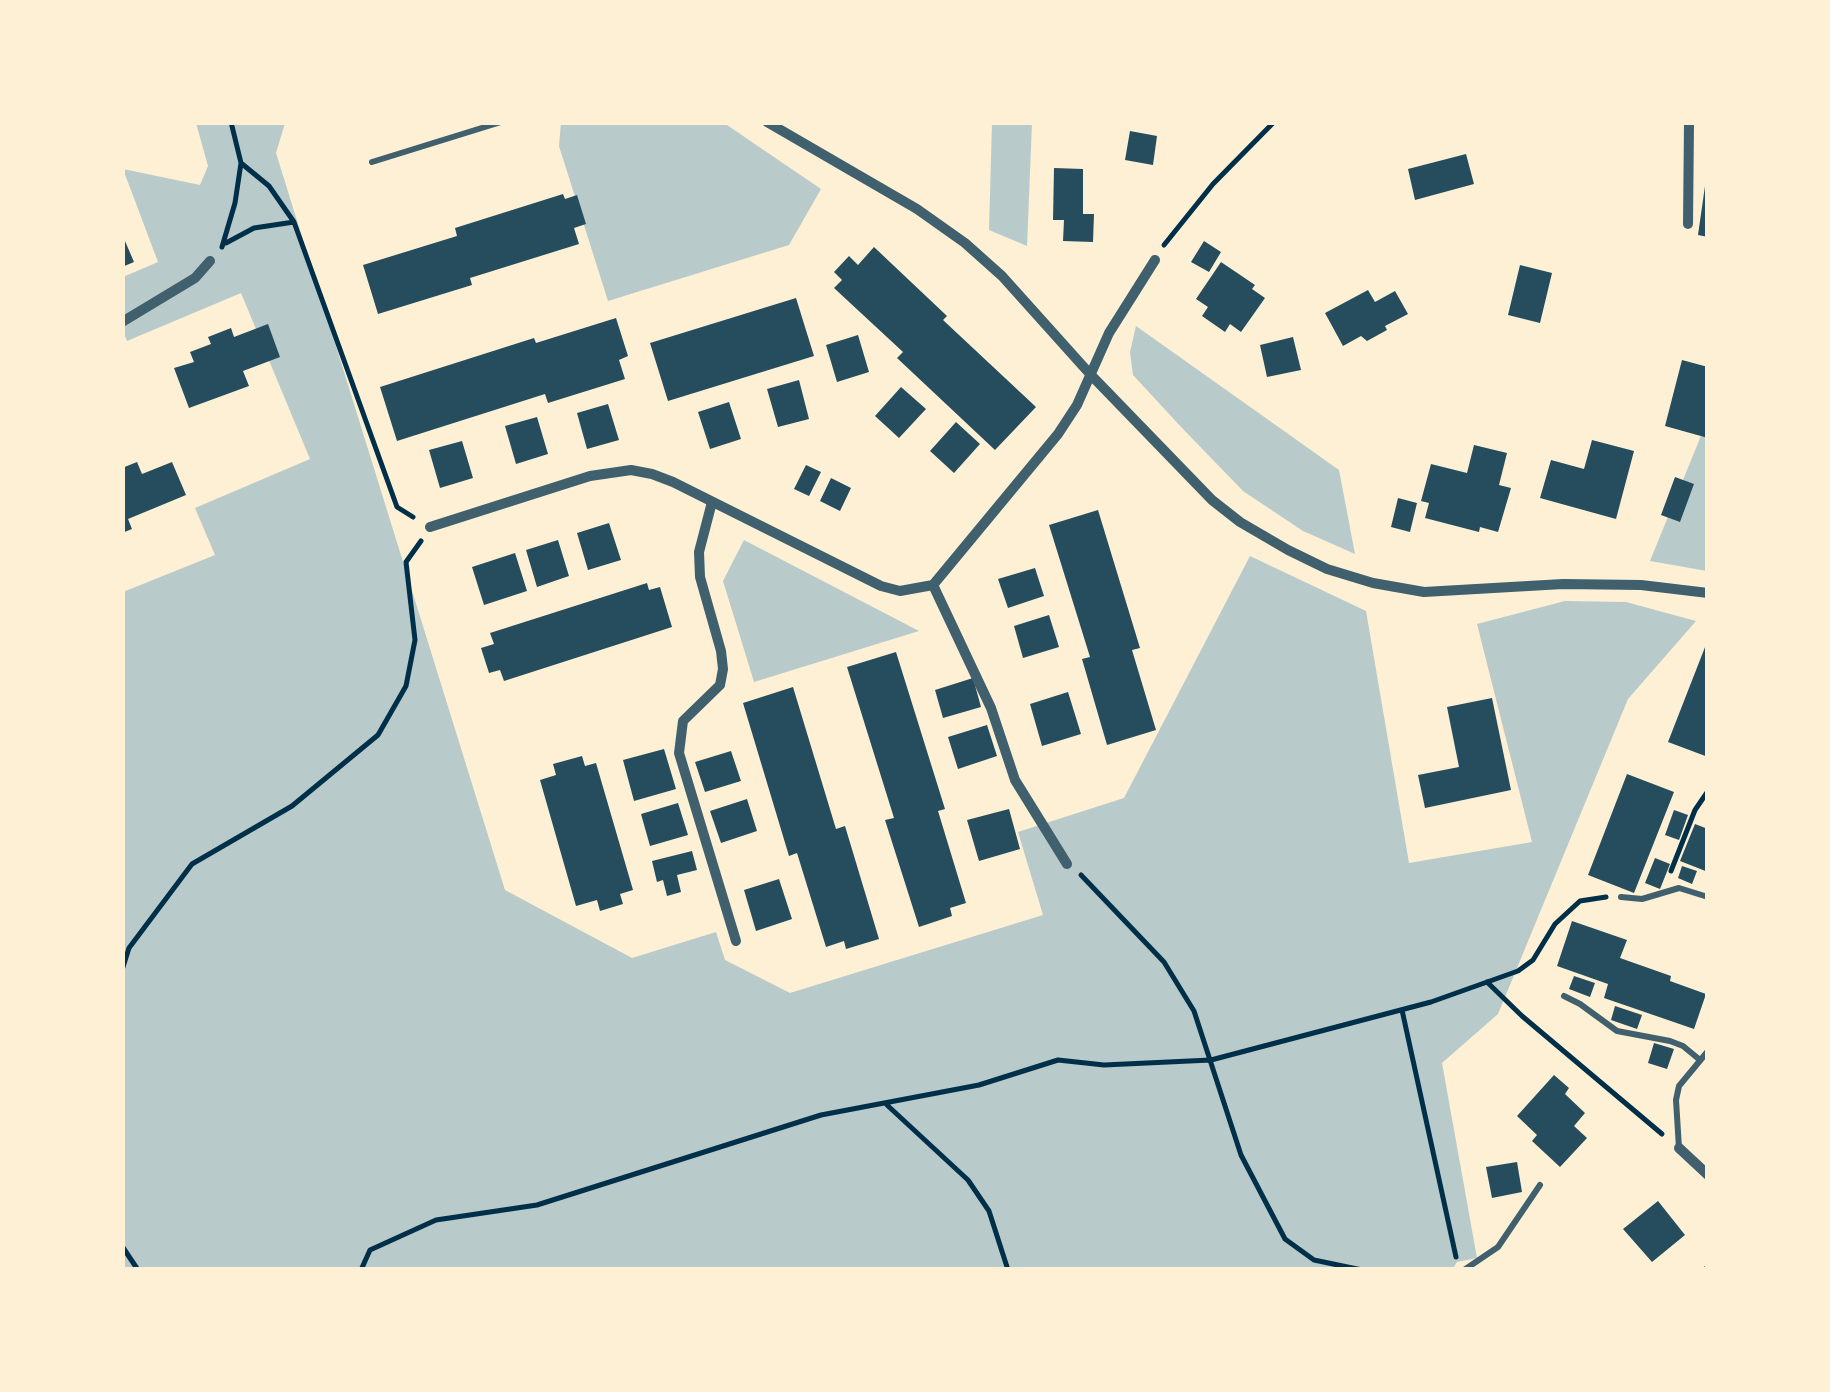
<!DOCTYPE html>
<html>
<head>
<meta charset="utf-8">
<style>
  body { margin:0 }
  #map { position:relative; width:1830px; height:1392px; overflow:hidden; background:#fdf0d5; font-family:"Archivo Narrow",sans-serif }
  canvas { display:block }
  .frame { position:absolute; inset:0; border:125px solid #fdf0d5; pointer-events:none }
</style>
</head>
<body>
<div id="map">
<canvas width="1830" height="1392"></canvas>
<div class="frame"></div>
</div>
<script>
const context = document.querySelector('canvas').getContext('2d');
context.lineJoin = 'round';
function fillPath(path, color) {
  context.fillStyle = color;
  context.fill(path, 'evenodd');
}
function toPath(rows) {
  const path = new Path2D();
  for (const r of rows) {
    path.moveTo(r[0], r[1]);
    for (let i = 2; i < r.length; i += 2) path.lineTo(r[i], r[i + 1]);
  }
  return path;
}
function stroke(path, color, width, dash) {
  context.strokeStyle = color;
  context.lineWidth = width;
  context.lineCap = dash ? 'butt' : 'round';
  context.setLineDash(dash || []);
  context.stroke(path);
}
const green = toPath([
  [196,123,285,123,276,153,505,890,632,958,716,932,725,960,790,993,1043,915,1018,832,1124,798,1250,556,1366,611,1409,863,1532,842,1477,624,1565,601,1626,602,1696,621,1628,699,1498,1014,1442,1063,1477,1258,1457,1262,1452,1270,123,1269,123,592,215,555,195,508,310,459,241,293,127,341,123,331,123,277,158,262,123,169,200,185,208,166],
  [561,123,724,123,821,189,789,245,608,301,559,146],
  [992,123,1032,123,1027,246,989,230],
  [1136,326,1339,470,1355,554,1303,531,1243,491,1183,429,1133,375,1130,352],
  [1707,421,1707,571,1650,561],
  [744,540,919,631,754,682,723,581]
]);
const building = toPath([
  [1130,131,1157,136,1153,165,1125,160],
  [1466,154,1474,184,1415,200,1408,169],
  [1054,168,1083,169,1083,214,1094,214,1093,242,1063,241,1064,220,1053,220],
  [1705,186,1708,186,1708,237,1698,235],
  [563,194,565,199,577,195,586,224,574,228,579,244,470,278,472,285,378,314,363,265,457,236,455,228],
  [122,234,134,262,122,267],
  [1204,241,1221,252,1209,272,1191,262],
  [874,247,947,316,943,320,1036,407,995,450,897,358,903,352,834,288,842,280,834,272,849,256,858,265],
  [1221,262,1255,285,1252,289,1265,298,1241,332,1230,324,1225,332,1202,316,1208,307,1196,299],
  [1520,265,1552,273,1540,323,1508,315],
  [1368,290,1375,302,1395,291,1408,314,1385,326,1387,330,1367,341,1361,336,1343,346,1325,313],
  [796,298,814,356,668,401,650,343],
  [616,318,628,356,619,360,625,379,548,403,545,394,397,441,380,387,534,338,536,343],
  [268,324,280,357,243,371,249,386,189,408,174,368,194,362,190,352,211,344,208,337,231,328,234,337],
  [858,335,869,372,837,382,826,345],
  [1293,337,1301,370,1267,377,1260,345],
  [1682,360,1708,367,1708,438,1665,426],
  [799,380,809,419,778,427,767,389],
  [901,387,926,409,899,438,875,416],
  [729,402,741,439,710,449,698,412],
  [608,404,619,440,587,449,577,413],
  [537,417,548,454,516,464,505,426],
  [956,422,980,444,954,473,930,451],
  [1592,440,1634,451,1616,519,1540,498,1551,460,1584,469],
  [462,441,473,478,440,488,429,450],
  [1474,445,1507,453,1499,485,1511,488,1498,532,1480,527,1479,532,1425,518,1429,503,1421,501,1431,464,1467,473],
  [137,462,142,474,172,462,186,495,128,519,132,529,122,533,122,468],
  [806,465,821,472,809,496,794,489],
  [1675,477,1694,484,1680,522,1661,515],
  [831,478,851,488,840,511,820,501],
  [1398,498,1417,503,1410,532,1391,527],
  [1098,510,1140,648,1132,650,1156,730,1107,745,1082,659,1090,657,1049,525],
  [609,523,621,560,588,570,577,533],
  [558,540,569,576,537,587,526,550],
  [515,553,527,591,484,605,472,567],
  [1035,568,1044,596,1008,608,998,579],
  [647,583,649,590,660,587,672,627,504,681,500,670,489,673,481,648,494,644,490,633],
  [1049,615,1059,647,1023,658,1014,626],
  [1707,642,1708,642,1708,757,1668,742],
  [896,652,945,809,938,811,966,903,950,908,952,916,919,927,885,820,894,818,847,667],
  [973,678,981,707,943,718,935,690],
  [793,687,836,829,845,826,879,939,846,949,844,941,826,947,797,853,789,856,743,703],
  [1068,692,1081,734,1042,746,1030,704],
  [1492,698,1511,790,1425,808,1418,775,1459,767,1447,707],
  [987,725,997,756,958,769,948,737],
  [664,749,676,789,634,801,623,760],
  [731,751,741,781,705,792,695,762],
  [582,756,585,766,596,763,633,890,620,894,623,904,600,911,597,900,576,906,540,780,556,775,553,764],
  [1627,774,1674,792,1634,893,1588,875],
  [747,799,757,831,721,843,710,811],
  [678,803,688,835,650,846,641,814],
  [1009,809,1020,849,979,861,967,820],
  [1674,810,1688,815,1679,840,1665,835],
  [1695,824,1708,829,1708,872,1680,861],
  [692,851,697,870,677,875,681,892,667,896,663,880,657,882,652,861],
  [1655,858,1670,864,1660,889,1645,883],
  [1682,866,1697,871,1692,884,1678,878],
  [779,879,792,919,756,931,744,890],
  [1572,921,1627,940,1620,958,1671,976,1670,981,1706,994,1694,1029,1604,998,1608,984,1557,966],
  [1574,976,1595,983,1590,997,1569,989],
  [1615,1006,1642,1015,1637,1029,1611,1020],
  [1654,1043,1674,1049,1667,1069,1648,1063],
  [1554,1075,1569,1088,1565,1094,1585,1113,1574,1126,1587,1138,1560,1167,1532,1141,1537,1135,1517,1116],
  [1517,1162,1522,1192,1492,1198,1486,1167],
  [1658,1201,1685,1235,1652,1262,1623,1229]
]);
const path = toPath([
  [241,163,269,186,294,222,397,507,413,517],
  [226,243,254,228,294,222],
  [1164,245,1213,184,1274,122],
  [222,247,235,203,241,163,231,122],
  [1671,871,1695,810,1708,791],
  [1081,875,1164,962,1194,1011,1241,1155,1285,1239,1314,1260,1362,1270],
  [122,970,129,948,192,864,292,806,378,735,406,686,415,640,406,562,421,541],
  [1487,982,1522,1016,1662,1134],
  [1402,1010,1456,1257],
  [887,1105,968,1180,989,1211,1008,1270],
  [122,1246,138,1270],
  [361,1270,370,1250,436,1220,537,1205,821,1115,979,1085,1058,1060,1104,1065,1211,1060,1431,1002,1518,971,1533,960,1555,924,1580,901,1606,897]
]);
const service = toPath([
  [372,162,501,122],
  [1621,897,1642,899,1679,888,1708,897],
  [1564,996,1580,1004,1617,1031,1670,1041,1683,1046,1700,1060],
  [1679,1148,1676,1100,1679,1086,1708,1051],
  [1464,1270,1498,1247,1540,1185],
  [1705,1270,1708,1267]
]);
const minor = toPath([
  [767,122,917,209,965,243,1002,276,1090,374,1212,500,1240,522,1288,550,1327,569,1373,583,1424,592,1563,584,1641,585,1708,593],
  [1688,224,1689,122],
  [122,322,195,278,210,261],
  [712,502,699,552,700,577,721,651,723,669,720,685,683,721,679,753,736,941],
  [430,527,590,476,631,470,652,474,673,482,881,586,900,591,933,585,1058,434,1077,405,1109,333,1155,260],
  [933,585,991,708,1015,780,1067,864],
  [1679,1148,1708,1175]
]);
fillPath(green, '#b9caca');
fillPath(building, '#264d5e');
stroke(path, '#003049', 5);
stroke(service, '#3f606c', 6);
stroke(minor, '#3f606c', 10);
</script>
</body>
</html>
